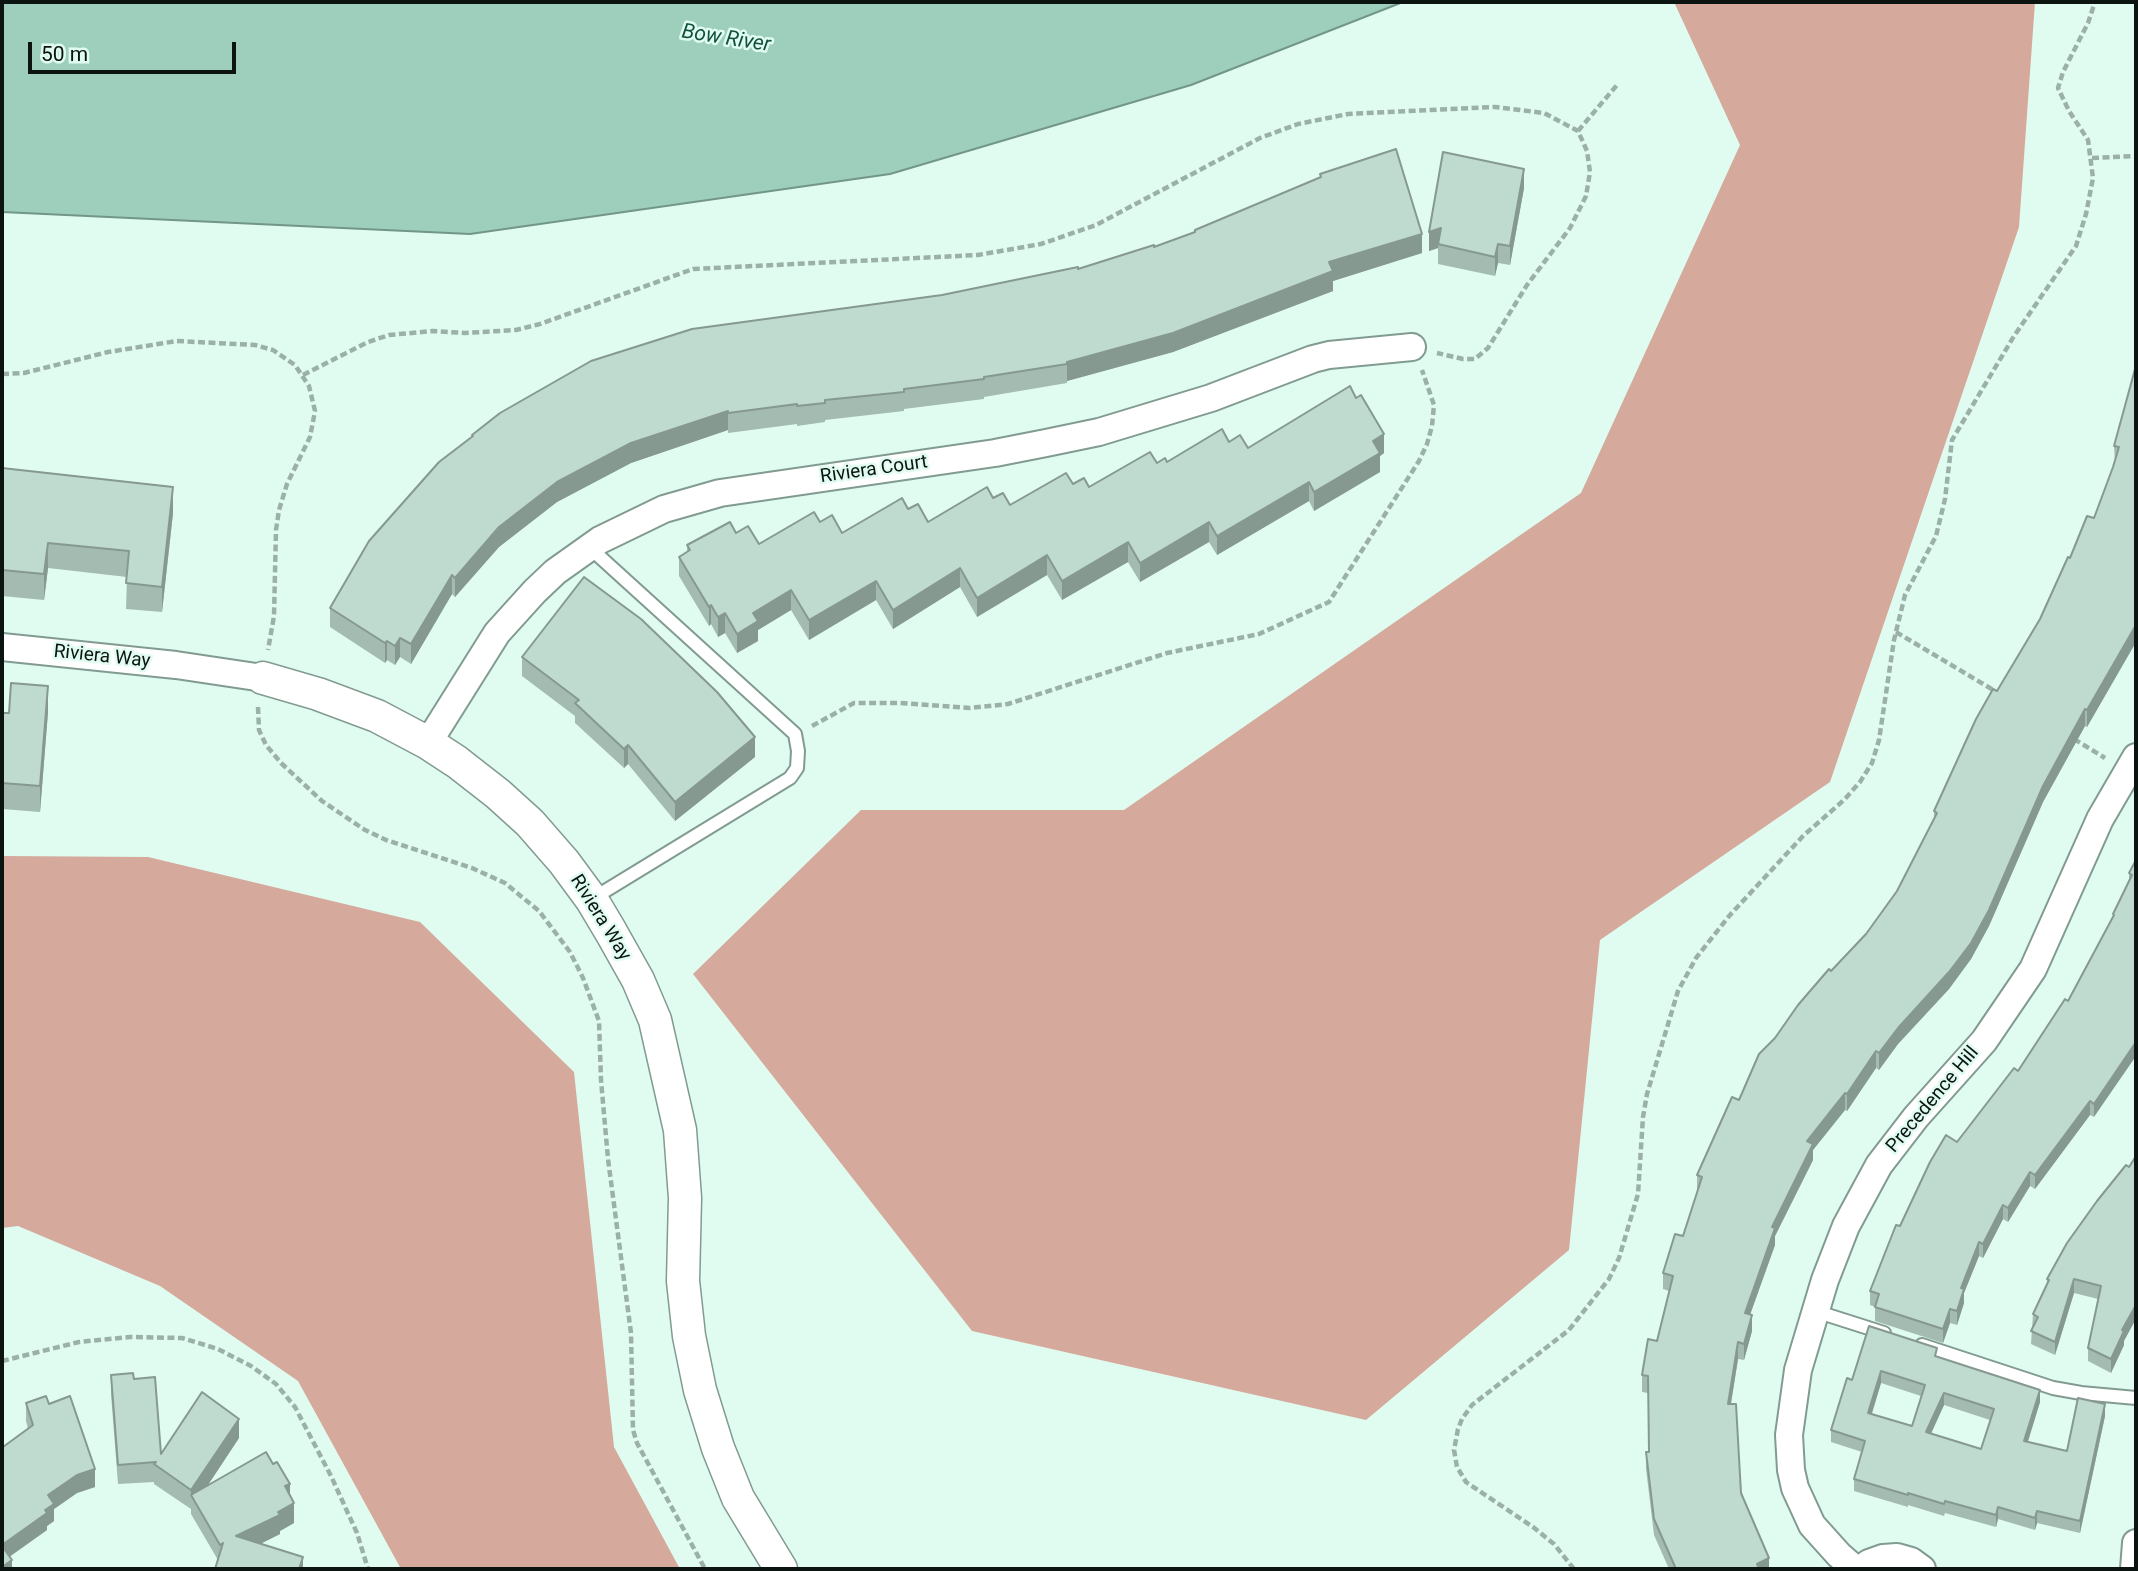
<!DOCTYPE html>
<html>
<head>
<meta charset="utf-8">
<style>
  body { margin:0 }
  #map { position:relative; width:2138px; height:1571px; overflow:hidden; background:#e0fcf1; font-family:Roboto,sans-serif }
  canvas { display:block }
  .frame { position:absolute; inset:0; border:4px solid #0b1411; pointer-events:none }
  .scale { position:absolute; left:28px; top:42px; width:208px; height:32px; box-sizing:border-box; border:4px solid #0b1411; border-top:0; padding-left:9px; font-size:21px; line-height:24px; white-space:nowrap; color:#0b1411; -webkit-text-stroke:5px #e0fcf1; paint-order:stroke }
</style>
</head>
<body>
<div id="map">
<canvas width="2138" height="1571"></canvas>
<div class="frame"></div>
<div class="scale">50 m</div>
</div>
<script>
const context = document.querySelector('canvas').getContext('2d');
context.lineJoin = 'round';
function fillPath(path, color) {
  context.fillStyle = color;
  context.fill(path, 'evenodd');
}
function toPath(rows) {
  const path = new Path2D();
  for (const r of rows) {
    path.moveTo(r[0], r[1]);
    for (let i = 2; i < r.length; i += 2) path.lineTo(r[i], r[i + 1]);
  }
  return path;
}
function stroke(path, color, width, dash) {
  context.strokeStyle = color;
  context.lineWidth = width;
  context.lineCap = dash ? 'butt' : 'round';
  context.setLineDash(dash || []);
  context.stroke(path);
}
function write(font, color, halo, rows, align = 'center') {
  context.font = font + ' Roboto,sans-serif';
  context.lineWidth = 5;
  context.setLineDash([]);
  context.textBaseline = 'middle';
  context.strokeStyle = halo;
  context.fillStyle = color;
  for (const [text, x, y, turn = 0] of rows) {
    context.save();
    context.translate(x, y);
    context.rotate((+turn || 0) * Math.PI / 180);
    context.textAlign = isNaN(turn) ? turn : align;
    if (halo) context.strokeText(text, 0, 0);
    context.fillText(text, 0, 0);
    context.restore();
  }
}
const forest = toPath([
  [1674,2,2035,2,2019,227,1830,782,1600,940,1569,1250,1366,1420,972,1331,693,974,861,810,1124,810,1581,493,1740,145],
  [2,856,148,857,420,922,574,1072,614,1447,680,1569,401,1569,298,1381,160,1286,18,1226,2,1228]
]);
const water = toPath([
  [2,2,1403,2,1191,85,890,174,470,234,2,212,2,2]
]);
const path = toPath([
  [1578,131,1617,85],
  [2092,158,2136,156],
  [2,374,24,373,108,352,177,341,255,345,273,350,295,365,309,386,315,411,310,437,287,484,279,510,276,530,274,616,268,650],
  [303,375,368,342,389,335,433,331,465,333,516,330,540,324,693,269,978,255,1041,244,1096,225,1260,138,1298,124,1348,114,1495,107,1544,113,1578,131,1587,151,1590,172,1586,196,1570,228,1527,285,1488,348,1475,359,1463,359,1437,353],
  [1896,632,1995,691],
  [258,707,259,730,266,745,281,763,322,801,365,830,386,840,472,868,505,883,539,911,570,952,583,978,599,1021,601,1080,608,1159,631,1333,633,1430,637,1443,705,1569],
  [812,726,854,703,899,703,970,708,1008,704,1167,653,1259,634,1329,602,1419,461,1427,444,1432,426,1434,405,1422,370],
  [2074,739,2105,758],
  [2,1361,79,1342,130,1337,182,1338,218,1349,251,1366,276,1384,295,1407,331,1476,357,1533,368,1569],
  [1574,1569,1554,1544,1533,1527,1466,1482,1457,1467,1454,1450,1458,1429,1462,1419,1472,1405,1569,1330,1609,1279,1619,1258,1638,1194,1643,1117,1647,1094,1678,991,1696,958,1730,915,1803,836,1844,800,1860,782,1872,763,1879,740,1894,640,1905,595,1936,536,1945,499,1952,440,2014,336,2076,246,2086,214,2093,178,2088,140,2069,111,2058,88,2063,72,2088,23,2095,2]
]);
const service = toPath([
  [589,547,795,734,798,751,797,768,790,778,592,899],
  [1815,1311,1884,1333],
  [1922,1345,2053,1388,2081,1393,2136,1398]
]);
const minor = toPath([
  [2,647,176,665,263,678],
  [428,743,497,633,535,591,555,572,600,540,664,509,720,493,995,453,1046,443,1099,432,1211,398,1313,359,1329,355,1412,347],
  [1855,1569,1839,1555,1812,1525,1795,1488,1791,1470,1789,1435,1798,1370,1825,1280,1846,1226,1879,1165,1916,1117,1984,1041,2033,969,2100,819,2136,757],
  [1861,1569,1869,1563,1883,1558,1897,1557,1911,1561,1922,1569],
  [2134,1569,2136,1543]
]);
const tertiary = toPath([
  [263,678,318,694,377,716,428,743,457,762,498,794,530,823,564,862,592,900,611,932,638,980,655,1020,680,1130,685,1198,683,1281,689,1336,700,1390,718,1448,738,1498,781,1569]
]);
const wall = toPath([
  [1320,174,1422,253,1333,281,1333,291,1173,352,1067,381,1067,383,984,397,984,399,904,409,904,411,825,420,825,422,797,426,797,424,728,433,728,430,631,463,557,502,499,547,455,597,452,594,411,664,400,657,395,665,387,660,385,663,330,627,330,608,472,437,472,435,942,295,1078,269,1154,247,1195,232,1320,178],
  [1524,188,1510,265,1498,263,1495,276,1438,264,1438,248,1429,251,1429,232],
  [2136,363,2136,642,2087,727,2085,726,2043,802,1989,926,1971,959,1949,989,1898,1044,1879,1070,1876,1068,1847,1111,1845,1110,1813,1150,1813,1160,1775,1236,1775,1245,1750,1314,1752,1331,1744,1360,1738,1359,1731,1404,1741,1493,1769,1569,1669,1569,1654,1535,1646,1469,1646,1452,1649,1452,1648,1393,1642,1392,1642,1375,1657,1341,1669,1291,1663,1289,1663,1273,1683,1236,1697,1191,1697,1175,1775,1038,1831,971,1866,934,1897,891,1934,819,1934,811,1997,691,2040,619,2070,558,2094,518,2115,463,2114,446,2135,369],
  [1229,442,1248,448,1384,453,1380,456,1380,472,1314,511,1309,501,1217,555,1209,542,1140,582,1128,562,1062,600,1047,575,977,617,960,587,893,629,876,600,809,640,791,610,758,630,758,641,737,653,725,633,718,637,711,624,709,626,679,576,679,557,687,552,687,545,736,533,759,544,820,522,842,533,908,509,928,522,993,498,1010,505,1073,484,1089,487,1157,463,1167,462],
  [2,468,173,513,162,612,126,609,127,577,48,568,44,600,2,596],
  [522,657,755,757,675,821,628,764,624,768,575,723,575,716,522,676],
  [48,712,40,812,2,809,2,713],
  [2136,860,2094,1117,2090,1115,2035,1189,2030,1186,2008,1222,2003,1219,1983,1258,1979,1256,1964,1293,1964,1303,1957,1325,1950,1323,1943,1343,1875,1321,1875,1307,1870,1305,1870,1291,1900,1226,1957,1142,2018,1071,2068,1001,2113,918,2113,914,2129,882,2129,873],
  [2097,1201,2124,1341,2124,1345,2111,1373,2088,1361,2088,1348,2098,1299,2074,1293,2055,1355,2031,1344,2033,1314,2047,1284,2047,1279],
  [1869,1326,2040,1402,2028,1442,2067,1451,2105,1416,2080,1533,2037,1523,2035,1530,1998,1519,1996,1527,1945,1513,1944,1516,1908,1505,1908,1507,1854,1491,1854,1479,1862,1452,1831,1442,1831,1430,1852,1380],
  [1881,1383,1921,1396,1912,1426,1872,1414],
  [1944,1405,1990,1420,1981,1449,1931,1434],
  [111,1375,134,1379,161,1454,239,1438,208,1485,290,1495,294,1523,280,1531,280,1534,260,1544,303,1569,218,1560,191,1514,191,1509,154,1484,154,1482,118,1484,111,1394],
  [26,1403,49,1404,95,1487,77,1493,54,1509,54,1521,47,1526,47,1530,9,1557,12,1569,2,1569,3,1447,28,1429,26,1421]
]);
const shadedWall = toPath([
  [1524,169,1524,188,1510,265,1510,246],
  [1441,228,1438,248,1429,251,1429,232],
  [1422,234,1422,253,1333,281,1333,291,1173,352,1067,381,1067,362,1329,262],
  [1498,244,1498,263,1495,276,1495,257],
  [728,411,728,430,631,463,557,502,499,547,455,597,455,578,499,527,557,482,631,443],
  [1384,434,1384,453,1380,456,1380,472,1314,511,1314,492,1373,441],
  [1309,482,1309,501,1217,555,1217,536],
  [173,487,173,513,162,612,162,587],
  [1209,522,1209,542,1140,582,1140,563],
  [1128,542,1128,562,1062,600,1062,581],
  [48,543,48,568,44,600,44,574],
  [1047,555,1047,575,977,617,977,598],
  [960,568,960,587,893,629,893,610],
  [452,575,452,594,411,664,411,644],
  [876,581,876,600,809,640,809,620],
  [791,590,791,610,758,630,758,641,737,653,737,634,753,613],
  [711,605,711,624,709,626,709,607],
  [725,613,725,633,718,637,718,617],
  [2136,625,2136,642,2087,727,2087,710],
  [400,638,400,657,395,665,395,646],
  [387,641,387,660,385,663,385,643],
  [48,686,48,712,40,812,40,786],
  [2085,709,2085,726,2043,802,1989,926,1971,959,1949,989,1898,1044,1879,1070,1879,1053,2043,786],
  [755,737,755,757,675,821,675,802],
  [628,745,628,764,624,768,624,749],
  [2136,1042,2136,1056,2094,1117,2094,1104],
  [1876,1051,1876,1068,1847,1111,1847,1094],
  [1845,1093,1845,1110,1813,1150,1813,1160,1775,1236,1775,1245,1745,1329,1745,1313,1772,1227,1807,1141],
  [2090,1101,2090,1115,2035,1189,2035,1175],
  [2030,1172,2030,1186,2008,1222,2008,1208],
  [2003,1205,2003,1219,1983,1258,1983,1244],
  [1979,1242,1979,1256,1964,1293,1964,1303,1957,1325,1957,1311,1961,1288],
  [2074,1279,2074,1293,2055,1355,2055,1342],
  [2136,1305,2136,1319,2124,1341,2124,1345,2111,1373,2111,1359,2122,1330],
  [1950,1309,1950,1323,1943,1343,1943,1329],
  [1752,1315,1752,1331,1744,1360,1744,1344],
  [1738,1342,1738,1359,1728,1421,1728,1404],
  [1881,1371,1881,1383,1868,1425,1868,1413],
  [2040,1390,2040,1402,2024,1453,2024,1441],
  [1944,1393,1944,1405,1926,1444,1926,1432],
  [2105,1404,2105,1416,2080,1533,2080,1521],
  [239,1419,239,1438,196,1503,191,1496,191,1490],
  [95,1469,95,1487,77,1493,54,1509,54,1521,47,1526,47,1530,2,1562,2,1545,48,1495,77,1475],
  [290,1484,290,1503,285,1486],
  [294,1503,294,1523,280,1531,280,1534,236,1556,236,1536],
  [1998,1507,1998,1519,1996,1527,1996,1515],
  [2037,1511,2037,1523,2035,1530,2035,1518],
  [303,1557,303,1569,299,1569],
  [1769,1558,1769,1569,1757,1569,1757,1564],
  [12,1560,12,1569,2,1569,2,1567]
]);
const building = toPath([
  [1396,149,1422,234,1329,262,1333,271,1173,333,1067,362,1067,364,984,377,984,379,904,389,904,392,825,400,825,403,797,406,797,404,728,413,728,411,631,443,557,482,499,527,455,578,452,575,411,644,400,638,395,646,387,641,385,643,330,608,369,541,439,462,473,436,472,435,500,413,591,361,692,329,942,295,1078,267,1078,269,1154,245,1154,247,1195,232,1195,230,1321,177,1320,174,1396,149],
  [1443,152,1524,169,1510,246,1498,244,1495,257,1438,244,1441,228,1429,232,1443,152],
  [2136,363,2136,625,2087,710,2085,709,2043,786,1989,910,1971,943,1949,972,1898,1028,1879,1053,1876,1051,1847,1094,1845,1093,1807,1141,1813,1144,1772,1227,1775,1228,1745,1313,1752,1315,1744,1344,1738,1342,1728,1404,1736,1404,1741,1493,1769,1558,1757,1564,1759,1568,1757,1569,1676,1569,1654,1519,1646,1452,1649,1452,1648,1376,1642,1375,1648,1339,1657,1341,1673,1276,1663,1273,1675,1234,1683,1236,1702,1177,1697,1175,1732,1097,1739,1100,1759,1054,1775,1038,1798,1005,1829,969,1831,971,1866,934,1897,891,1937,813,1934,811,1976,719,1993,689,1997,691,2040,619,2068,557,2070,558,2087,516,2094,518,2113,467,2119,447,2114,446,2135,369,2136,363],
  [1350,386,1356,398,1361,395,1384,434,1373,441,1380,453,1314,492,1309,482,1217,536,1209,522,1140,563,1128,542,1062,581,1047,555,977,598,960,568,893,610,876,581,809,620,791,590,753,613,758,621,737,634,725,613,718,617,711,605,709,607,679,557,690,550,687,545,730,522,736,533,748,526,759,544,814,512,820,522,832,515,842,533,902,498,908,509,918,504,928,522,987,487,993,498,1003,493,1010,505,1066,473,1073,484,1084,478,1089,487,1150,452,1157,463,1165,458,1167,462,1222,429,1229,442,1240,435,1248,448,1350,386],
  [2,468,173,487,162,587,126,583,129,551,48,543,44,574,2,570,2,468],
  [584,577,641,619,717,692,755,737,675,802,628,745,624,749,575,703,579,700,522,657,584,577],
  [11,683,48,686,40,786,2,783,2,713,9,713,11,683],
  [2136,860,2136,1042,2094,1104,2090,1101,2035,1175,2030,1172,2008,1208,2003,1205,1983,1244,1979,1242,1961,1288,1964,1289,1957,1311,1950,1309,1943,1329,1875,1307,1879,1294,1870,1291,1896,1225,1900,1226,1930,1162,1946,1135,1957,1142,2014,1068,2018,1071,2065,999,2068,1001,2114,915,2113,914,2132,875,2129,873,2136,860],
  [2136,1156,2136,1305,2122,1330,2124,1331,2111,1359,2088,1348,2101,1286,2074,1279,2055,1342,2031,1331,2038,1317,2033,1314,2049,1280,2047,1279,2067,1243,2097,1201,2126,1165,2129,1167,2136,1156],
  [1869,1326,1937,1348,1935,1356,2040,1390,2024,1441,2067,1451,2078,1398,2105,1404,2080,1521,2037,1511,2035,1518,1998,1507,1996,1515,1945,1501,1944,1504,1908,1493,1908,1495,1854,1479,1865,1441,1831,1430,1847,1378,1852,1380,1869,1326],
  [1881,1371,1925,1385,1912,1426,1868,1413,1881,1371],
  [1944,1393,1994,1409,1981,1449,1926,1432,1944,1393],
  [133,1373,134,1379,155,1377,161,1454,202,1392,239,1419,191,1490,154,1464,156,1462,118,1465,111,1375,133,1373],
  [46,1396,49,1404,70,1396,95,1469,77,1475,48,1495,54,1504,45,1510,47,1513,2,1545,2,1446,3,1447,33,1425,26,1403,46,1396],
  [266,1452,273,1464,277,1462,290,1484,285,1486,294,1503,278,1512,280,1515,236,1536,303,1557,299,1569,215,1569,223,1543,220,1545,191,1495,266,1452],
  [2,1546,12,1560,2,1567,2,1546]
]);
const streetNames = [
  ["Riviera Court",874,470,-8],
  ["Riviera Way",102,657,6],
  ["Riviera Way",600,918,58],
  ["Precedence Hill",1933,1100,-50]
];
const waterNames = [
  ["Bow River",726,39,9]
];
fillPath(forest, '#d5a99b');
fillPath(water, '#9ecebc');
stroke(water, '#729689', 2);
stroke(service, '#829b91', 16);
stroke(minor, '#829b91', 30);
stroke(tertiary, '#829b91', 35);
stroke(path, '#9bb1a8', 4.5, [7, 3.5]);
stroke(service, '#fff', 12);
stroke(minor, '#fff', 26);
stroke(tertiary, '#fff', 32);
fillPath(wall, '#a4bbb2');
fillPath(shadedWall, '#869991');
fillPath(building, '#bfdacf');
stroke(building, '#869991', 2);
write('19px', '#0b1411', '#e0fcf1', streetNames);
write('italic 21px', '#12503f', '#e0fcf1', waterNames);
</script>
</body>
</html>
